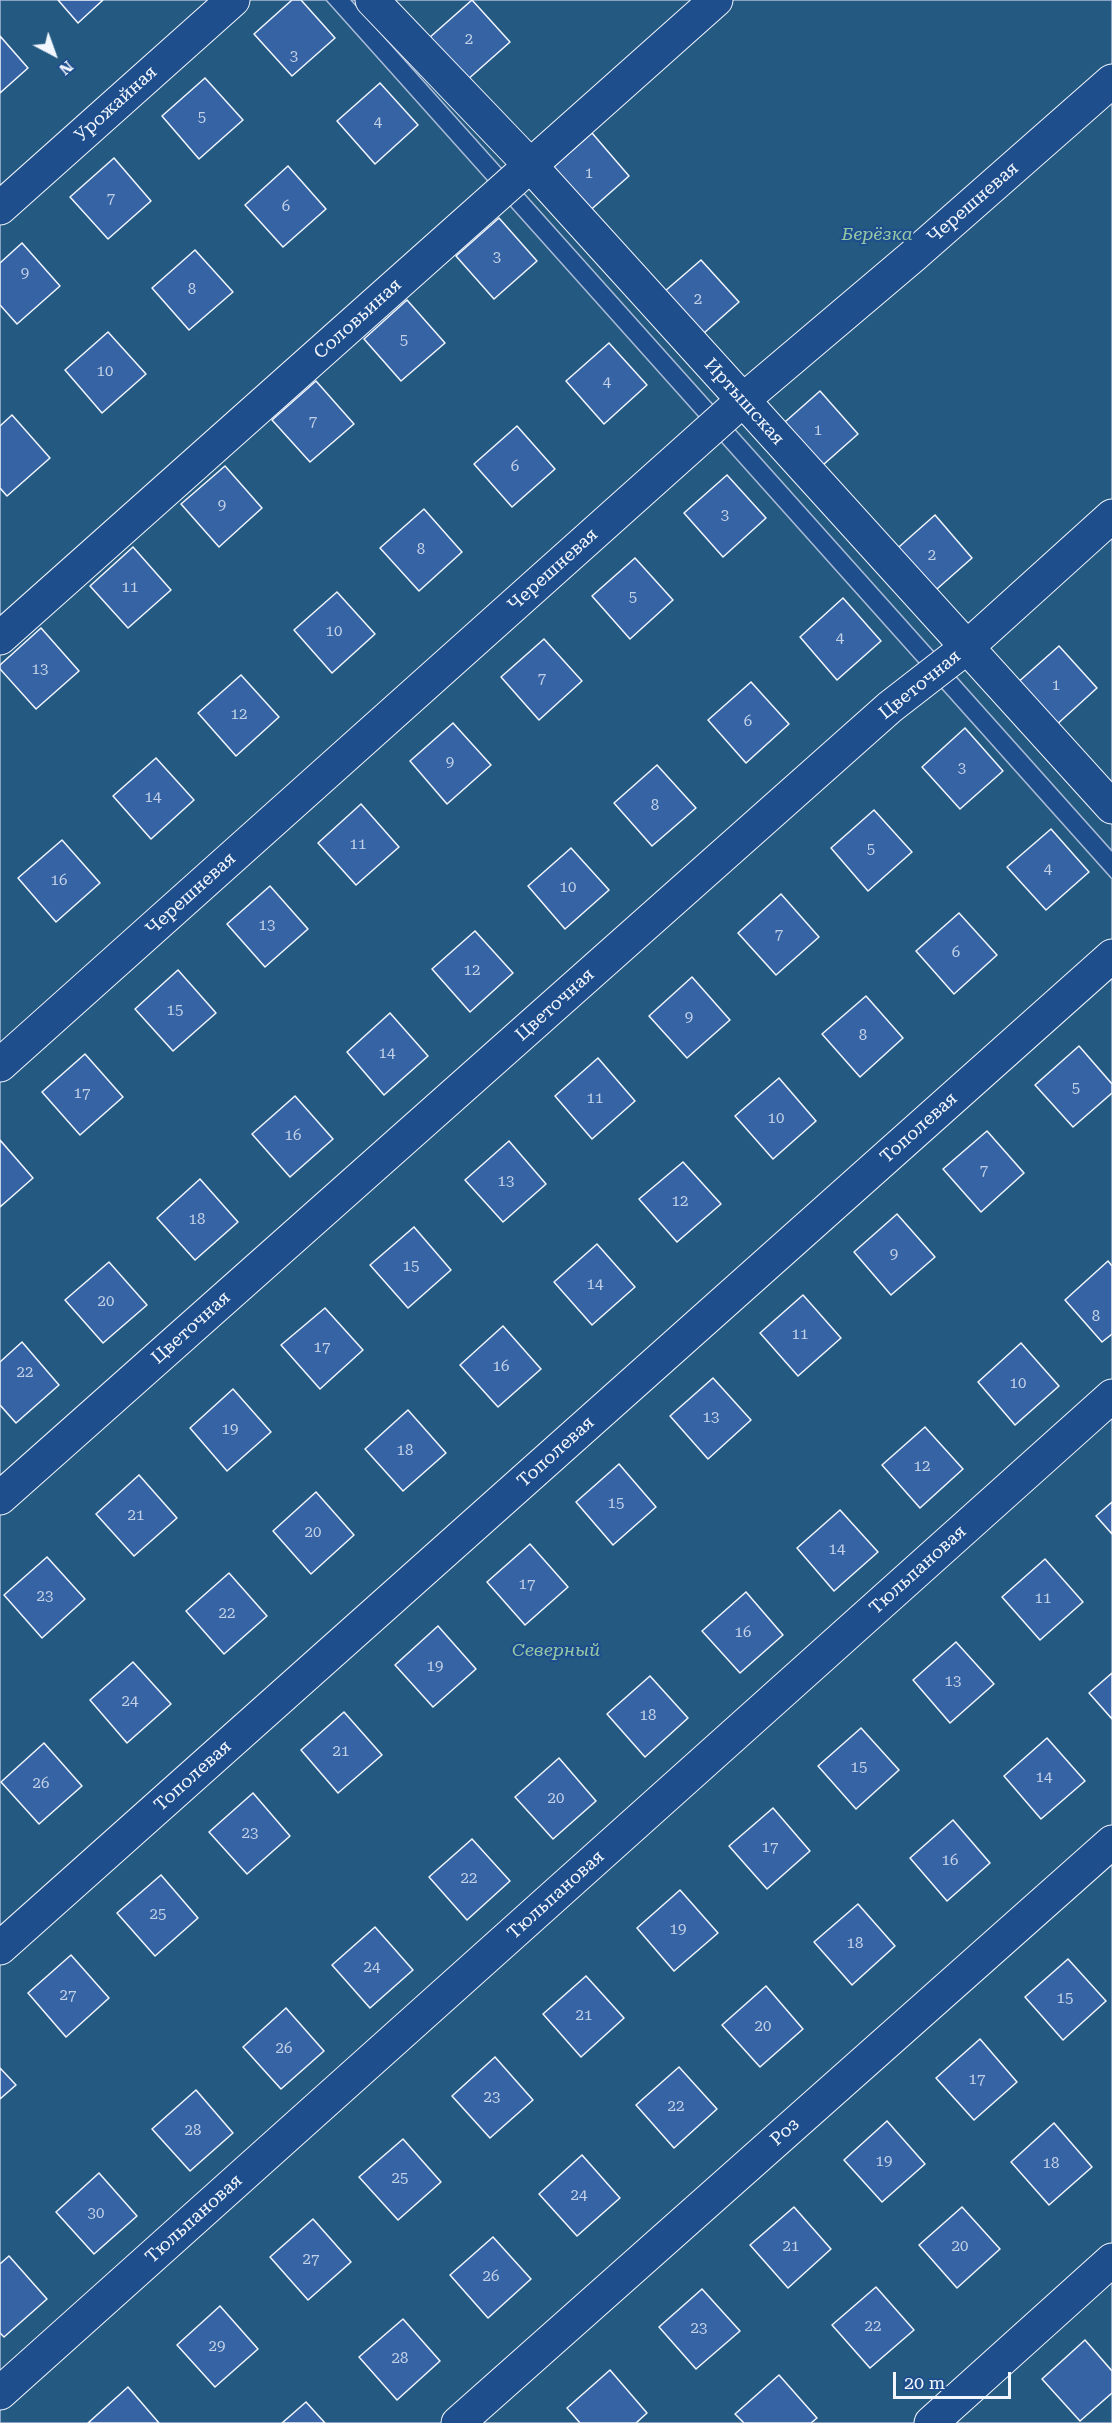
<!DOCTYPE html>
<html>
<head>
<meta charset="utf-8">
<style>
  body { margin:0 }
  #map { position:relative; width:1112px; height:2423px; overflow:hidden; background:#1f4e8c; font-family:"Roboto Serif",serif }
  canvas { display:block }
  .north { position:absolute; left:24px; top:24px; width:60px; height:60px; -webkit-text-stroke:4px #1f4e8c; paint-order:stroke; rotate:139deg; font-size:16px; font-weight:700; line-height:24px; text-align:center; color:#f2f6ff }
  .north::after { content:''; display:block; margin:auto; width:21px; height:27px; background:#f2f6ff; clip-path:polygon(50% 0,100% 100%,50% 72%,0 100%) }
  .scale { position:absolute; left:893px; top:2372px; width:118px; height:27px; box-sizing:border-box; border:3px solid #f2f6ff; border-top:0; padding-left:8px; font-size:18px; line-height:21px; white-space:nowrap; color:#f2f6ff; -webkit-text-stroke:4px #1f4e8c; paint-order:stroke }
</style>
</head>
<body>
<div id="map">
<canvas width="1112" height="2423"></canvas>
<div class="north">N</div>
<div class="scale">20 m</div>
</div>
<script>
const context = document.querySelector('canvas').getContext('2d');
context.lineJoin = 'round';
function fillPath(path, color) {
  context.fillStyle = color;
  context.fill(path, 'evenodd');
}
function toPath(rows) {
  const path = new Path2D();
  for (const r of rows) {
    path.moveTo(r[0], r[1]);
    for (let i = 2; i < r.length; i += 2) path.lineTo(r[i], r[i + 1]);
  }
  return path;
}
function stroke(path, color, width, dash) {
  context.strokeStyle = color;
  context.lineWidth = width;
  context.lineCap = dash ? 'butt' : 'round';
  context.setLineDash(dash || []);
  context.stroke(path);
}
function write(font, color, halo, rows, align = 'center') {
  context.font = font + ' "Roboto Serif",serif';
  context.lineWidth = 4.5;
  context.setLineDash([]);
  context.textBaseline = 'middle';
  context.strokeStyle = halo;
  context.fillStyle = color;
  for (const [text, x, y, turn = 0] of rows) {
    context.save();
    context.translate(x, y);
    context.rotate((+turn || 0) * Math.PI / 180);
    context.textAlign = isNaN(turn) ? turn : align;
    if (halo) context.strokeText(text, 0, 0);
    context.fillText(text, 0, 0);
    context.restore();
  }
}
const green = toPath([
  [0,0,326,0,1112,879,1112,2423,0,2423,0,0],
  [351,0,1112,0,1112,851,351,0]
]);
const building = toPath([
  [58,0,103,0,78,23,58,0],
  [292,0,301,0,335,38,292,76,254,34,292,0],
  [472,0,510,42,466,81,429,38,472,0],
  [0,36,28,68,0,93,0,36],
  [205,78,243,120,199,159,162,116,205,78],
  [380,83,418,125,375,164,337,121,380,83],
  [592,133,629,176,586,214,548,172,592,133],
  [114,158,151,201,108,239,70,197,114,158],
  [288,166,326,209,283,247,245,205,288,166],
  [499,218,537,261,494,299,456,256,499,218],
  [22,243,60,286,17,324,0,305,0,263,22,243],
  [195,250,233,292,189,330,152,288,195,250],
  [701,260,739,302,695,341,657,298,701,260],
  [407,300,445,343,401,381,364,339,407,300],
  [108,332,146,374,102,413,65,370,108,332],
  [609,343,647,385,604,424,566,381,609,343],
  [316,381,354,424,310,462,272,420,316,381],
  [820,391,858,434,815,472,777,429,820,391],
  [12,415,50,458,7,496,0,488,0,426,12,415],
  [517,426,555,469,512,507,474,464,517,426],
  [225,466,262,508,219,547,181,504,225,466],
  [727,475,766,518,723,557,684,513,727,475],
  [424,509,462,552,419,591,380,548,424,509],
  [935,515,972,558,929,596,891,554,935,515],
  [133,547,171,590,128,628,90,586,133,547],
  [635,558,673,600,630,639,592,596,635,558],
  [337,592,375,634,332,673,294,630,337,592],
  [843,598,881,641,837,680,800,637,843,598],
  [41,628,79,671,36,709,0,669,0,665,41,628],
  [544,639,582,681,539,720,501,677,544,639],
  [1059,646,1097,688,1054,727,1016,684,1059,646],
  [241,675,279,717,236,756,198,713,241,675],
  [751,682,789,724,746,763,708,720,751,682],
  [453,723,491,765,447,804,410,761,453,723],
  [965,728,1003,771,960,809,922,767,965,728],
  [156,758,194,800,151,839,113,796,156,758],
  [657,765,696,808,652,846,614,803,657,765],
  [361,804,399,847,356,885,318,843,361,804],
  [874,810,912,852,868,891,831,848,874,810],
  [1051,829,1089,872,1046,910,1007,867,1051,829],
  [62,840,100,883,56,922,18,878,62,840],
  [571,848,609,890,565,929,528,886,571,848],
  [270,886,308,929,265,967,227,924,270,886],
  [781,894,819,937,776,975,738,933,781,894],
  [959,913,997,955,954,994,916,951,959,913],
  [475,931,513,973,470,1012,432,969,475,931],
  [178,970,216,1013,173,1051,135,1009,178,970],
  [692,977,730,1020,687,1058,649,1016,692,977],
  [866,996,903,1038,860,1077,822,1034,866,996],
  [390,1013,428,1056,384,1095,347,1052,390,1013],
  [1079,1046,1112,1084,1112,1093,1073,1127,1035,1085,1079,1046],
  [85,1054,123,1097,80,1135,42,1092,85,1054],
  [598,1058,635,1101,592,1139,555,1096,598,1058],
  [779,1078,816,1121,773,1159,735,1116,779,1078],
  [295,1096,333,1139,290,1177,252,1134,295,1096],
  [987,1131,1024,1173,981,1212,943,1169,987,1131],
  [0,1140,33,1178,0,1207,0,1140],
  [509,1141,546,1184,503,1222,465,1180,509,1141],
  [683,1162,721,1204,677,1242,639,1199,683,1162],
  [200,1179,238,1222,195,1260,157,1218,200,1179],
  [897,1214,935,1257,891,1295,854,1252,897,1214],
  [414,1227,451,1270,408,1308,370,1265,414,1227],
  [597,1244,635,1287,592,1325,554,1282,597,1244],
  [1108,1261,1112,1266,1112,1334,1102,1342,1065,1300,1108,1261],
  [109,1262,147,1305,103,1343,65,1300,109,1262],
  [803,1295,841,1338,798,1376,760,1333,803,1295],
  [325,1308,363,1350,320,1389,281,1345,325,1308],
  [503,1326,541,1369,498,1407,460,1365,503,1326],
  [22,1342,59,1385,16,1423,0,1405,0,1362,22,1342],
  [1021,1343,1059,1386,1015,1425,978,1382,1021,1343],
  [713,1378,751,1420,708,1459,670,1416,713,1378],
  [233,1389,271,1432,227,1471,190,1428,233,1389],
  [408,1410,446,1453,403,1491,365,1449,408,1410],
  [925,1427,963,1469,920,1508,882,1465,925,1427],
  [619,1464,656,1507,613,1545,576,1502,619,1464],
  [139,1475,177,1518,134,1556,96,1514,139,1475],
  [316,1492,354,1535,311,1574,273,1531,316,1492],
  [1112,1502,1112,1534,1096,1516,1112,1502],
  [840,1510,878,1552,834,1591,797,1548,840,1510],
  [530,1544,568,1587,525,1625,487,1582,530,1544],
  [47,1557,85,1599,42,1638,4,1595,47,1557],
  [1045,1559,1083,1602,1040,1640,1002,1597,1045,1559],
  [229,1573,267,1616,224,1654,186,1611,229,1573],
  [746,1592,783,1635,740,1673,702,1631,746,1592],
  [438,1626,476,1669,433,1707,395,1665,438,1626],
  [956,1642,994,1684,950,1723,913,1680,956,1642],
  [133,1662,171,1704,127,1743,90,1700,133,1662],
  [1112,1673,1112,1719,1089,1693,1112,1673],
  [650,1676,688,1718,645,1757,607,1714,650,1676],
  [344,1712,382,1755,338,1793,301,1750,344,1712],
  [861,1728,899,1770,856,1809,818,1766,861,1728],
  [1047,1738,1085,1781,1041,1819,1004,1776,1047,1738],
  [44,1743,82,1786,39,1824,1,1782,44,1743],
  [559,1758,596,1801,553,1839,515,1797,559,1758],
  [253,1793,290,1836,247,1874,209,1832,253,1793],
  [773,1808,810,1851,767,1889,729,1846,773,1808],
  [953,1820,990,1863,947,1901,910,1858,953,1820],
  [472,1839,510,1881,467,1920,429,1877,472,1839],
  [161,1875,198,1918,155,1956,117,1913,161,1875],
  [680,1890,718,1933,674,1971,637,1928,680,1890],
  [858,1904,895,1946,852,1985,814,1942,858,1904],
  [375,1927,413,1970,370,2008,332,1965,375,1927],
  [71,1955,109,1998,66,2037,28,1993,71,1955],
  [1068,1959,1106,2001,1063,2040,1025,1997,1068,1959],
  [586,1976,624,2018,581,2057,543,2014,586,1976],
  [766,1986,803,2029,760,2067,722,2025,766,1986],
  [286,2008,324,2051,281,2089,243,2047,286,2008],
  [980,2039,1017,2082,974,2120,936,2078,980,2039],
  [495,2057,533,2100,490,2138,452,2096,495,2057],
  [679,2067,717,2109,674,2148,636,2105,679,2067],
  [0,2068,16,2085,0,2099,0,2068],
  [196,2090,233,2133,190,2171,152,2129,196,2090],
  [887,2121,925,2164,882,2202,844,2160,887,2121],
  [1054,2123,1092,2167,1049,2205,1011,2162,1054,2123],
  [403,2139,441,2182,398,2220,359,2177,403,2139],
  [582,2155,620,2198,577,2236,539,2194,582,2155],
  [99,2173,137,2216,94,2254,56,2212,99,2173],
  [794,2207,831,2249,788,2288,750,2245,794,2207],
  [962,2207,1000,2249,957,2288,919,2245,962,2207],
  [313,2219,351,2262,308,2300,270,2257,313,2219],
  [493,2237,531,2279,488,2318,450,2275,493,2237],
  [9,2256,47,2299,4,2337,0,2333,0,2264,9,2256],
  [876,2287,914,2330,870,2368,832,2325,876,2287],
  [702,2289,740,2331,696,2369,659,2327,702,2289],
  [220,2306,258,2349,215,2387,177,2345,220,2306],
  [403,2319,440,2361,397,2400,359,2357,403,2319],
  [1085,2340,1112,2371,1112,2393,1080,2421,1042,2379,1085,2340],
  [610,2370,647,2413,636,2423,580,2423,567,2408,610,2370],
  [779,2375,817,2418,811,2423,744,2423,735,2414,779,2375],
  [128,2387,159,2423,88,2423,128,2387],
  [306,2402,325,2423,282,2423,306,2402]
]);
const street = toPath([
  [372,0,529,164,1112,807],
  [0,208,233,0],
  [0,638,716,0],
  [0,1065,743,400,913,256,1112,81],
  [0,1498,890,707,966,648,1112,516],
  [0,1948,1112,956],
  [0,2393,1112,1396],
  [458,2423,1112,1842],
  [931,2423,1112,2260]
]);
const numberNames = [
  ["2",469,40],
  ["3",294,57],
  ["5",202,118],
  ["4",378,123],
  ["1",589,174],
  ["7",111,199],
  ["6",286,207],
  ["3",497,258],
  ["9",25,274],
  ["8",192,290],
  ["2",698,300],
  ["5",404,341],
  ["10",105,372],
  ["4",607,383],
  ["7",313,422],
  ["1",818,431],
  ["6",515,467],
  ["9",222,506],
  ["3",725,516],
  ["8",421,550],
  ["2",932,556],
  ["11",130,588],
  ["5",633,598],
  ["10",334,632],
  ["4",840,639],
  ["13",40,670],
  ["7",542,679],
  ["1",1056,686],
  ["12",239,715],
  ["6",748,722],
  ["9",450,763],
  ["3",962,769],
  ["14",153,798],
  ["8",655,806],
  ["11",358,845],
  ["5",871,850],
  ["4",1048,870],
  ["16",59,881],
  ["10",568,888],
  ["13",267,926],
  ["7",779,935],
  ["6",956,953],
  ["12",472,971],
  ["15",175,1011],
  ["9",689,1018],
  ["8",863,1036],
  ["14",387,1054],
  ["5",1076,1089],
  ["17",82,1094],
  ["11",595,1099],
  ["10",776,1119],
  ["16",293,1136],
  ["7",984,1171],
  ["13",506,1182],
  ["12",680,1202],
  ["18",197,1220],
  ["9",894,1255],
  ["15",411,1267],
  ["14",595,1285],
  ["20",106,1302],
  ["8",1096,1317],
  ["11",800,1335],
  ["17",322,1348],
  ["16",501,1367],
  ["22",25,1373],
  ["10",1018,1384],
  ["13",711,1418],
  ["19",230,1430],
  ["18",405,1451],
  ["12",922,1467],
  ["15",616,1504],
  ["21",136,1516],
  ["20",313,1533],
  ["14",837,1550],
  ["17",527,1585],
  ["23",45,1597],
  ["11",1043,1599],
  ["22",227,1614],
  ["16",743,1633],
  ["19",435,1667],
  ["13",953,1682],
  ["24",130,1702],
  ["18",648,1716],
  ["21",341,1752],
  ["15",859,1768],
  ["14",1044,1778],
  ["26",41,1784],
  ["20",556,1799],
  ["23",250,1834],
  ["17",770,1848],
  ["16",950,1861],
  ["22",469,1879],
  ["25",158,1915],
  ["19",678,1930],
  ["18",855,1944],
  ["24",372,1968],
  ["27",68,1996],
  ["15",1065,1999],
  ["21",584,2016],
  ["20",763,2027],
  ["26",284,2049],
  ["17",977,2080],
  ["23",492,2098],
  ["22",676,2107],
  ["28",193,2131],
  ["19",884,2162],
  ["18",1051,2164],
  ["25",400,2179],
  ["24",579,2196],
  ["30",96,2214],
  ["21",791,2247],
  ["20",960,2247],
  ["27",311,2260],
  ["26",491,2277],
  ["22",873,2327],
  ["23",699,2329],
  ["29",217,2347],
  ["28",400,2359]
];
const streetNames = [
  ["Урожайная",116,104,-42],
  ["Черешневая",973,203,-41],
  ["Соловьиная",358,319,-42],
  ["Иртышская",744,402,48],
  ["Черешневая",553,570,-42],
  ["Цветочная",920,685,-39],
  ["Черешневая",191,894,-42],
  ["Цветочная",555,1005,-42],
  ["Тополевая",919,1128,-42],
  ["Цветочная",191,1328,-42],
  ["Тополевая",556,1452,-42],
  ["Тюльпановая",918,1570,-42],
  ["Тополевая",193,1776,-42],
  ["Тюльпановая",556,1895,-42],
  ["Роз",785,2132,-42],
  ["Тюльпановая",194,2219,-42]
];
const parkNames = [
  ["Берёзка",877,235],
  ["Северный",556,1651]
];
fillPath(green, '#245a82');
stroke(green, '#a8bbd7', 1.5);
fillPath(building, '#3563a3');
stroke(building, '#f2f6ff', 1.5);
stroke(street, '#f2f6ff', 35);
stroke(street, '#1f4e8c', 33);
write('15px', '#c3d1e8', null, numberNames);
write('18px', '#f2f6ff', '#1f4e8c', streetNames);
write('italic 18px', '#97c8a6', '#1f4e8c', parkNames);
</script>
</body>
</html>
